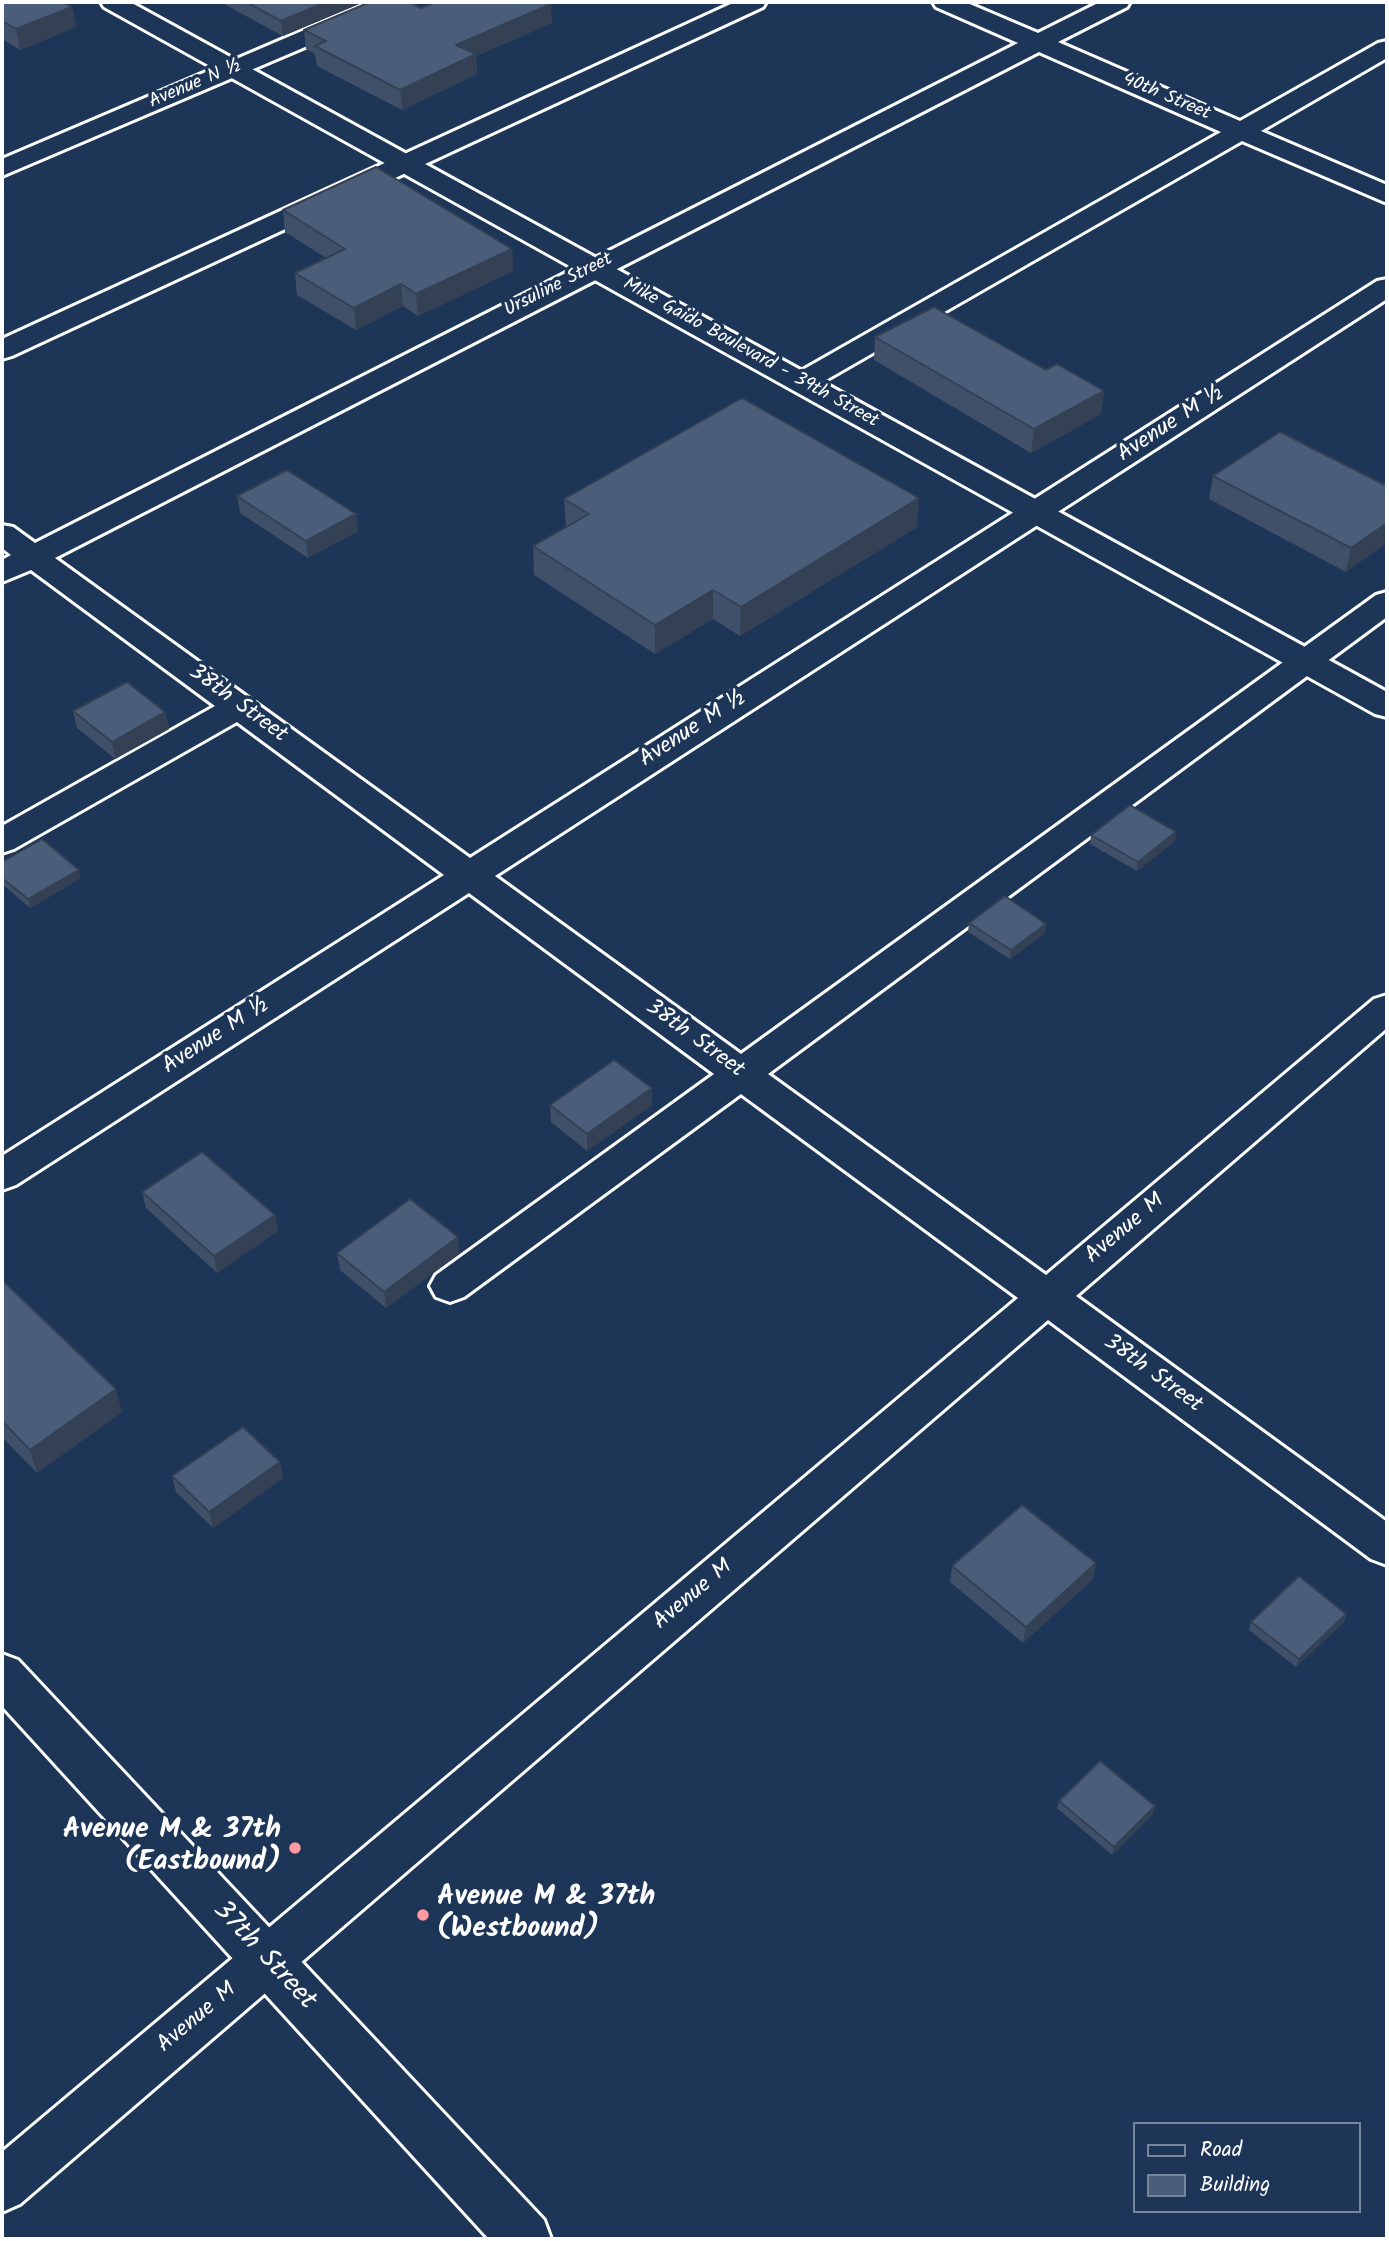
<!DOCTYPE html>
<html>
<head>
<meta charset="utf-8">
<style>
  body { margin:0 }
  #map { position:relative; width:1389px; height:2241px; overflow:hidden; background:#1d3557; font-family:Kalam,sans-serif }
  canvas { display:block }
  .frame { position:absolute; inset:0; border:4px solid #fff; pointer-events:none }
  .legend { position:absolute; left:1133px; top:2122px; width:228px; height:91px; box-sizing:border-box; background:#1d3557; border:2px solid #77869a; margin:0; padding:9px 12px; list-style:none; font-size:21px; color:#fff }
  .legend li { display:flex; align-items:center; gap:14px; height:35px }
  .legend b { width:35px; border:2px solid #77869a }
</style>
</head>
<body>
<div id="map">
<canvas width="1389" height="2241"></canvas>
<div class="frame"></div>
<ul class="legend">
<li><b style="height:9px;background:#1d3557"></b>Road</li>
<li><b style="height:19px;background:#4a5d79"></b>Building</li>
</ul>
</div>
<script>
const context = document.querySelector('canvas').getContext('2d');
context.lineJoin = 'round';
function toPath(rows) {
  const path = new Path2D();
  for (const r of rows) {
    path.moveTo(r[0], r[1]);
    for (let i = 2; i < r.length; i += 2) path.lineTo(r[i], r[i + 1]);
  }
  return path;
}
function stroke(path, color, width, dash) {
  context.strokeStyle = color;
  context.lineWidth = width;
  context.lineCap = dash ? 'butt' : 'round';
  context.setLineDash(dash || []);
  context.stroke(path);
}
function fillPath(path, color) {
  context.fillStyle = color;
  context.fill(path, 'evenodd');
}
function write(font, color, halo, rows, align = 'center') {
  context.font = font + ' Kalam,sans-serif';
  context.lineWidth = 7;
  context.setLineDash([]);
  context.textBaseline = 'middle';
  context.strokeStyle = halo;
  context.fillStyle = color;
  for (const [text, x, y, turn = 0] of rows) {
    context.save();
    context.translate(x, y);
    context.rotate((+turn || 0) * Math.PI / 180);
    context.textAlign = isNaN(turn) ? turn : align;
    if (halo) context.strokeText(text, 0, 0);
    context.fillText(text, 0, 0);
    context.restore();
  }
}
const minor = toPath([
  [370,2,402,2,399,7,2,176,2,159,370,2],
  [735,2,766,2,763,7,12,356,2,359,2,339,735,2],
  [933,2,965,2,1038,33,1100,2,1130,2,1127,7,1058,42,1240,121,1378,43,1387,41,1387,58,1261,131,1387,185,1387,203,1242,141,812,388,802,391,792,388,787,382,792,376,1221,132,1039,52,55,558,470,858,1377,281,1387,279,1387,299,495,876,741,1054,1376,595,1387,592,1387,617,768,1074,1046,1275,1374,999,1387,995,1387,1028,1076,1296,1387,1522,1387,1565,1371,1559,1048,1320,20,2204,2,2212,2,2152,1018,1298,741,1094,464,1297,450,1302,436,1297,430,1286,436,1275,714,1074,469,893,16,1185,2,1190,2,1156,444,875,237,722,14,849,2,853,2,826,215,706,31,570,2,582,2,560,11,555,2,548,2,525,13,527,35,543,1018,43,936,7,933,2]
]);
const major = toPath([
  [101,2,130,2,1387,692,1387,717,1375,714,104,7,101,2],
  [2,1654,18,1660,544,2220,551,2239,489,2239,2,1706,2,1654]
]);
const wall = toPath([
  [2,2,72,7,76,27,20,50,2,39],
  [220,2,364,2,283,36],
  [421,8,552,23,476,56,477,74,402,110,317,66,315,54,306,49,304,30],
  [283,210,512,249,513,271,418,316,403,306,356,330,297,295,295,273,326,258,285,232],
  [875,337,1104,391,1101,414,1031,453,874,360],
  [1213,476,1387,486,1346,572,1209,499],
  [237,496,358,531,308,558,240,513],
  [564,499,917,527,740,636,713,619,655,654,534,575,533,546,566,528],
  [73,711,165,712,169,729,115,759,77,728],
  [1176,832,1175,841,1137,871,1090,844,1091,835],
  [2,862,81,878,30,908,2,884],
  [969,923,1046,924,1045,933,1010,959,968,932],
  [652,1088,652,1105,587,1151,551,1122,550,1105],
  [142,1192,275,1215,278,1231,217,1273,146,1208],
  [337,1253,459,1254,386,1308,340,1270],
  [2,1280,122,1412,37,1473,2,1437],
  [280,1462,283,1478,213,1528,176,1492,172,1476],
  [1096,1563,1093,1579,1023,1643,950,1582,952,1566],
  [1346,1614,1344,1622,1296,1667,1249,1630,1251,1622],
  [1059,1801,1153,1814,1112,1855,1057,1808]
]);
const shadedWall = toPath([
  [326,2,364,2,283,36,281,21],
  [551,4,552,23,476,56,477,74,402,110,400,90,456,45],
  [72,7,76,27,20,50,16,29],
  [512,249,513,271,418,316,416,294],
  [401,284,403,306,356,330,354,308],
  [1104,391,1101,414,1031,453,1034,429],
  [919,498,917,527,740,636,741,607],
  [356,514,358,531,308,558,306,541],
  [1387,523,1387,543,1346,572,1351,548],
  [713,590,713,619,655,654,655,625],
  [165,712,169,729,115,759,112,742],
  [1176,832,1175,841,1137,871,1138,862],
  [79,870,81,878,30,908,28,899],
  [1046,924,1045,933,1010,959,1011,950],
  [652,1088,652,1105,587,1151,587,1134],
  [275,1215,278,1231,217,1273,214,1256],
  [458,1237,459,1254,386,1308,384,1292],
  [116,1389,122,1412,37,1473,30,1450],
  [280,1462,283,1478,213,1528,209,1512],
  [1096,1563,1093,1579,1023,1643,1026,1627],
  [1346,1614,1344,1622,1296,1667,1299,1659],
  [1155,1806,1153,1814,1112,1855,1114,1847]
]);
const building = toPath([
  [2,2,63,2,72,7,16,29,2,21,2,2],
  [246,2,326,2,281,21,246,2],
  [370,2,410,2,421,8,436,2,548,2,551,4,456,45,476,54,400,90,315,46,326,41,304,30,370,2],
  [376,167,512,249,416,294,401,284,354,308,295,273,345,249,283,210,376,167],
  [934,307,1046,370,1057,364,1104,391,1034,429,875,337,934,307],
  [742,398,919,498,741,607,713,590,655,625,533,546,589,514,564,499,742,398],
  [1280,432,1387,486,1387,523,1351,548,1213,476,1280,432],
  [287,470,356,514,306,541,237,496,287,470],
  [127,682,165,712,112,742,73,711,127,682],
  [1130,805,1176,832,1138,862,1091,835,1130,805],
  [42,839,79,870,28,899,2,878,2,862,42,839],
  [1005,896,1046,924,1011,950,969,923,1005,896],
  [614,1060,652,1088,587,1134,550,1105,614,1060],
  [202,1152,275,1215,214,1256,142,1192,202,1152],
  [410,1199,458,1237,384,1292,337,1253,410,1199],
  [2,1280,116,1389,30,1450,2,1421,2,1280],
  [243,1427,280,1462,209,1512,172,1476,243,1427],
  [1022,1505,1096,1563,1026,1627,952,1566,1022,1505],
  [1299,1576,1346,1614,1299,1659,1251,1622,1299,1576],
  [1100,1761,1155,1806,1114,1847,1059,1801,1100,1761]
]);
const markers = [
  [295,1848,7,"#ff9aa2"],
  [423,1915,7,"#ff9aa2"]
];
const farStreetnames = [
  ["Avenue N ½",196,85,-23],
  ["40th Street",1166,98,23],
  ["Ursuline Street",559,286,-27],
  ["Mike Gaido Boulevard - 39th Street",750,354,29]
];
const streetNames = [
  ["Avenue M ½",1172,425,-33],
  ["38th Street",237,705,36],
  ["Avenue M ½",694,730,-33],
  ["Avenue M ½",217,1037,-33],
  ["38th Street",694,1040,36],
  ["Avenue M",1126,1230,-40],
  ["38th Street",1152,1375,36],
  ["Avenue M",694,1596,-40],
  ["Avenue M",198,2019,-40]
];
const nearPoinames = [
  ["Avenue M & 37th",281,1832],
  ["(Eastbound)",281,1864],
  ["Avenue M & 37th",437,1899,"left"],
  ["(Westbound)",437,1931,"left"]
];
const nearStreetnames = [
  ["37th Street",263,1957,47]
];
stroke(minor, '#fff', 6);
stroke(major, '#fff', 6);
fillPath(minor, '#1d3557');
fillPath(major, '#1d3557');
fillPath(wall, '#405068');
fillPath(shadedWall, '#344155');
fillPath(building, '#4a5d79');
stroke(building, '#344155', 2);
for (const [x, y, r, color] of markers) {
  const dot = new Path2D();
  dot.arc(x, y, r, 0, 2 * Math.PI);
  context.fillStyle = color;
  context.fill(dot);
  stroke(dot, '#1d3557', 2.5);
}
write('19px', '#fff', '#1d3557', farStreetnames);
write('23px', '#fff', '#1d3557', streetNames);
write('bold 28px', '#fff', '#1d3557', nearPoinames, 'right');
write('28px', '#fff', '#1d3557', nearStreetnames);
</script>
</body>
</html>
